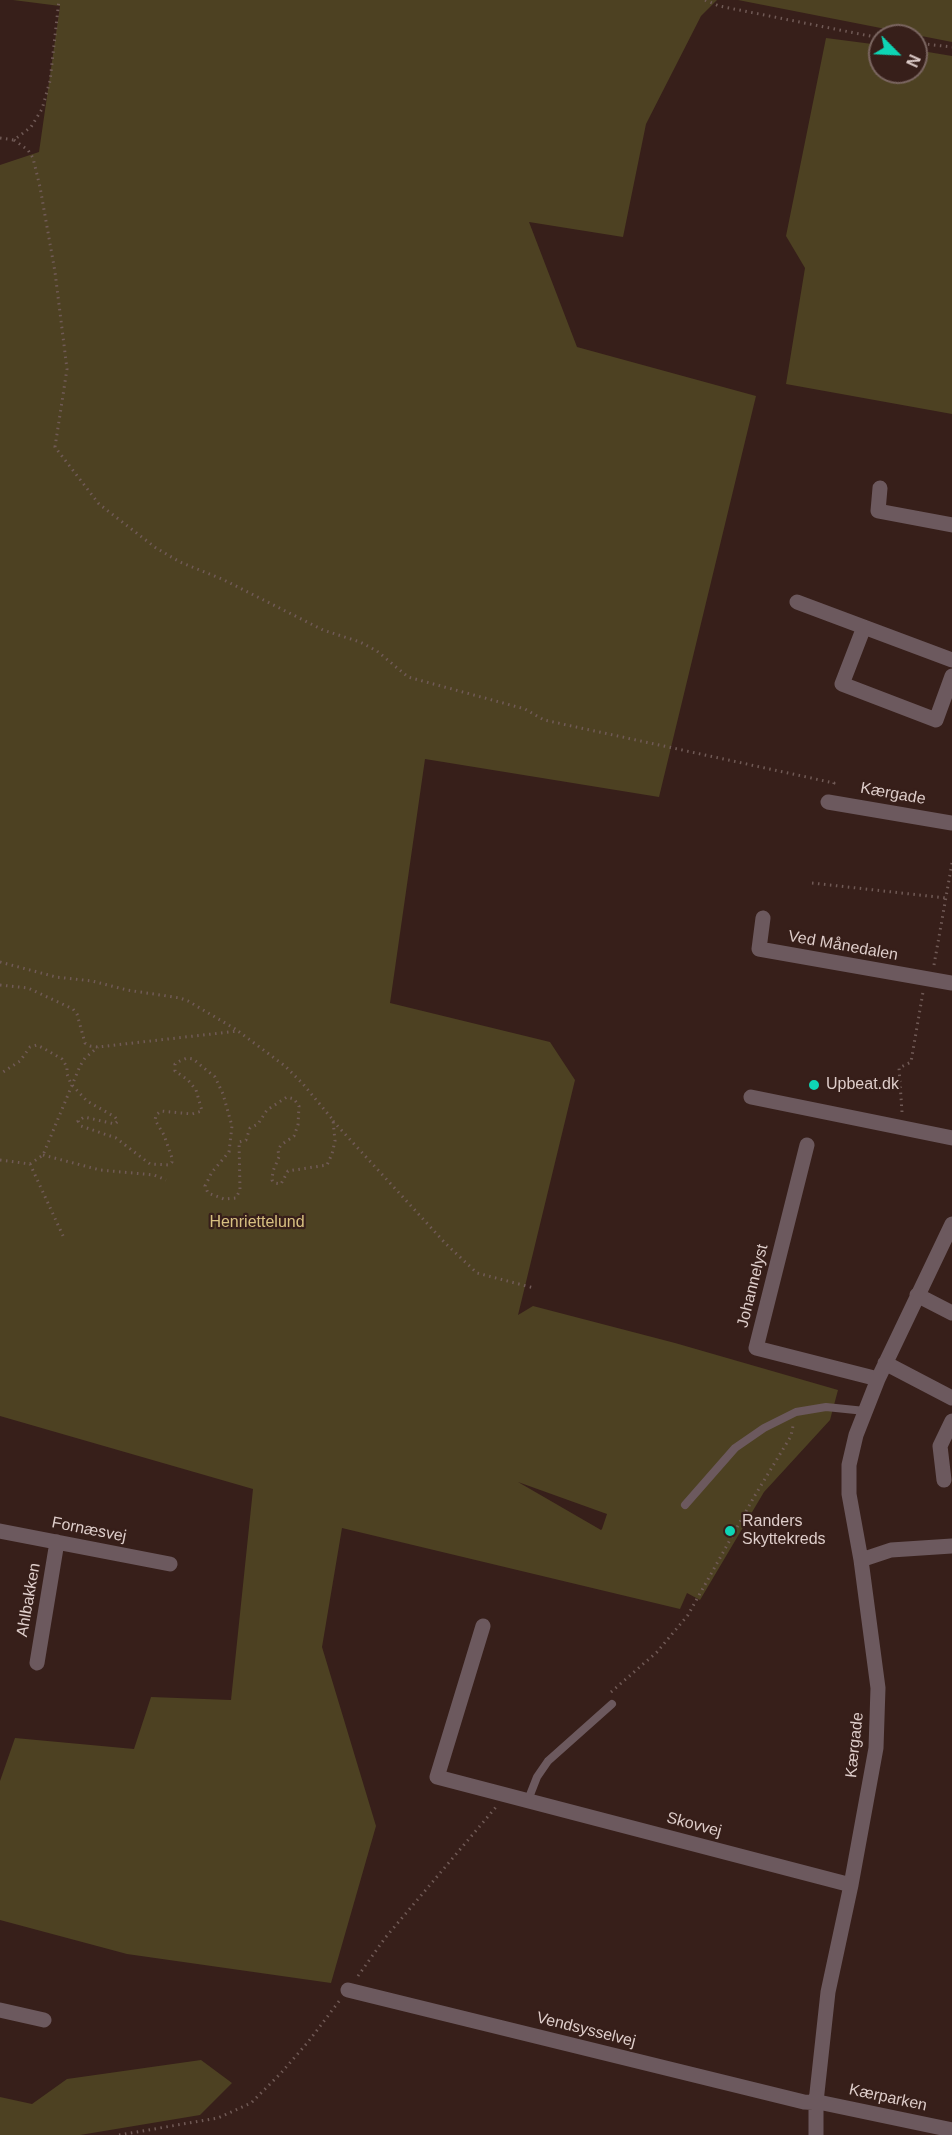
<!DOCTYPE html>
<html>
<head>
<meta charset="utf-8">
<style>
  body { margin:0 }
  #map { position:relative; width:952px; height:2135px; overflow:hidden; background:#371f1a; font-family:Helvetica,sans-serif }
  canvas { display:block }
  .north { position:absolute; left:868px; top:24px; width:60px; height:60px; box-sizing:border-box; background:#371f1a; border:2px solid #7a6560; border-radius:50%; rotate:114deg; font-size:16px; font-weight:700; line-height:24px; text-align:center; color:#decdca }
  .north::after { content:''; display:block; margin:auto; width:21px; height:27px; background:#0ed5b5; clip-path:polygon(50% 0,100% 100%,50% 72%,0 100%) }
</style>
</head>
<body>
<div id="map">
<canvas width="952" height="2135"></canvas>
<div class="north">N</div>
</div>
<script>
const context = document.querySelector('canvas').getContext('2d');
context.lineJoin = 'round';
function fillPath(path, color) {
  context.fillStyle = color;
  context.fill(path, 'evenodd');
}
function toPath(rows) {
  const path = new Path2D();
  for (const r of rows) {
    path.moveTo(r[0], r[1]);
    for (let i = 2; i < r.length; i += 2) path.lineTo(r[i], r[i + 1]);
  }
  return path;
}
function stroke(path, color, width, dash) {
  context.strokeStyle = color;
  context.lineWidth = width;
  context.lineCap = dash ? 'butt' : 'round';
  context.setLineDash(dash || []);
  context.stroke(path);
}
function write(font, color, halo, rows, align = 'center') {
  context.font = font + ' Helvetica,sans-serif';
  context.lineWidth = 4.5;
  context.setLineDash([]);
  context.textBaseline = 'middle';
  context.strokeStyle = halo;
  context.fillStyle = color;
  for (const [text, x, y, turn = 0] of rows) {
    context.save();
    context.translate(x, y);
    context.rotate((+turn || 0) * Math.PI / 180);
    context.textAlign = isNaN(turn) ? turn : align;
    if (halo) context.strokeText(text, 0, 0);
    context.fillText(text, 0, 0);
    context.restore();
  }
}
const green = toPath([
  [13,0,717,0,701,16,646,124,623,237,529,222,577,347,756,396,659,797,425,759,390,1003,550,1042,575,1080,518,1315,533,1306,675,1343,838,1390,830,1420,764,1492,700,1600,687,1593,680,1609,342,1528,322,1647,376,1826,331,1983,127,1954,0,1920,0,1781,15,1738,134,1749,151,1697,231,1700,253,1489,0,1416,0,165,39,152,60,6],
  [518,1482,607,1514,602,1529,601,1530],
  [738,0,952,0,952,42],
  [826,38,880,45,880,72,916,72,916,50,952,56,952,414,786,384,805,268,786,236],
  [201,2060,232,2083,200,2115,80,2135,0,2135,0,2097,32,2104,67,2079]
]);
const path = toPath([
  [705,0,719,6,880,38],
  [916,43,952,47],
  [0,138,14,140,31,127,42,109,50,81,59,0],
  [14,140,28,150,33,158,40,187,55,272,67,369,55,447,99,504,156,548,180,562,222,579,323,630,360,642,377,651,408,677,525,709,544,720,834,783,832,788],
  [812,883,946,898],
  [0,962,56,977,92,981,127,990,180,998,188,1001,237,1030],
  [934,965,952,863],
  [0,985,28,988,73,1009,77,1014,85,1043,90,1046,98,1047,238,1031,285,1066,303,1084,333,1120,335,1141,332,1154,327,1165,288,1171,281,1184,274,1183,272,1180,273,1171,279,1157,278,1150,281,1145,294,1136,298,1125,299,1106,294,1099,287,1097,267,1110,258,1124,250,1128,246,1140,239,1142,240,1190,236,1198,224,1199,208,1193,205,1186,212,1172,229,1152,232,1126,223,1094,215,1077,193,1059,187,1058,180,1061,175,1064,175,1071,188,1080,196,1090,202,1111,192,1114,161,1111,156,1115,155,1120,164,1135,172,1158,172,1162,169,1165,150,1164,116,1138,81,1126,78,1121,84,1117,115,1124,118,1121,115,1117,87,1101,71,1084,67,1074,67,1067,62,1059,43,1048,37,1045,30,1047,20,1061,0,1074],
  [902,1112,899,1068,911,1062,923,992],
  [333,1121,446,1244,477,1273,534,1288],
  [43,1155,100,1170,154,1175,166,1180],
  [0,1160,30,1164,64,1238],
  [30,1164,43,1155,80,1066,85,1058,98,1047],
  [611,1692,657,1652,688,1615,754,1497,791,1436,793,1426],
  [358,1976,385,1938,496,1807],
  [119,2135,218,2118,251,2103,281,2073,308,2042,340,2000]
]);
const service = toPath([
  [685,1505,735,1448,764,1428,796,1412,826,1407,865,1411],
  [528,1800,537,1777,548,1761,612,1704]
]);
const minor = toPath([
  [880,488,878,511,952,525],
  [797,602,952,660],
  [864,627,842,684,936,720,952,676],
  [828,802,952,823],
  [763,918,759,949,952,983],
  [751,1097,952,1138],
  [807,1145,756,1348,878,1379],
  [917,1295,952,1313],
  [885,1363,952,1398],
  [944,1480,940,1446,952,1421],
  [0,1531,170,1564],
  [861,1560,891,1550,952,1546],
  [483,1626,437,1777,851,1885],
  [37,1663,57,1542],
  [348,1990,804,2102,823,2103,952,2130],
  [0,2010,44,2020],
  [816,2135,816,2102,828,1992,851,1885,876,1748,878,1688,861,1560,849,1494,849,1465,856,1435,878,1379,952,1224]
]);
const markers = [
  [814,1085,6,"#0ed5b5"],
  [730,1531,6,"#0ed5b5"]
];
const streetNames = [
  ["Kærgade",893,794,10],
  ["Ved Månedalen",843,946,10],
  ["Johannelyst",753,1286,-76],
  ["Fornæsvej",89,1530,11],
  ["Ahlbakken",29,1600,-80],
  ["Kærgade",855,1745,-84],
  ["Skovvej",694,1825,15],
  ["Vendsysselvej",586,2030,14],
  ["Kærparken",888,2098,12]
];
const poiNames = [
  ["Upbeat.dk",826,1085],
  ["Randers",742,1522],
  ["Skyttekreds",742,1540]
];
const parkNames = [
  ["Henriettelund",257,1223]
];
fillPath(green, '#4d4122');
stroke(path, '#705a56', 3, [1.5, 4.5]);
stroke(service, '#6c595e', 8);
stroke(minor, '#6c595e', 15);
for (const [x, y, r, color] of markers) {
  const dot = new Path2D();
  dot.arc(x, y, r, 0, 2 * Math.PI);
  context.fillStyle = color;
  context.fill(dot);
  stroke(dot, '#371f1a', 2);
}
write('16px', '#decdca', '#371f1a', streetNames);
write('16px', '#decdca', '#371f1a', poiNames, 'left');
write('16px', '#d8c081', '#371f1a', parkNames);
</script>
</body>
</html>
